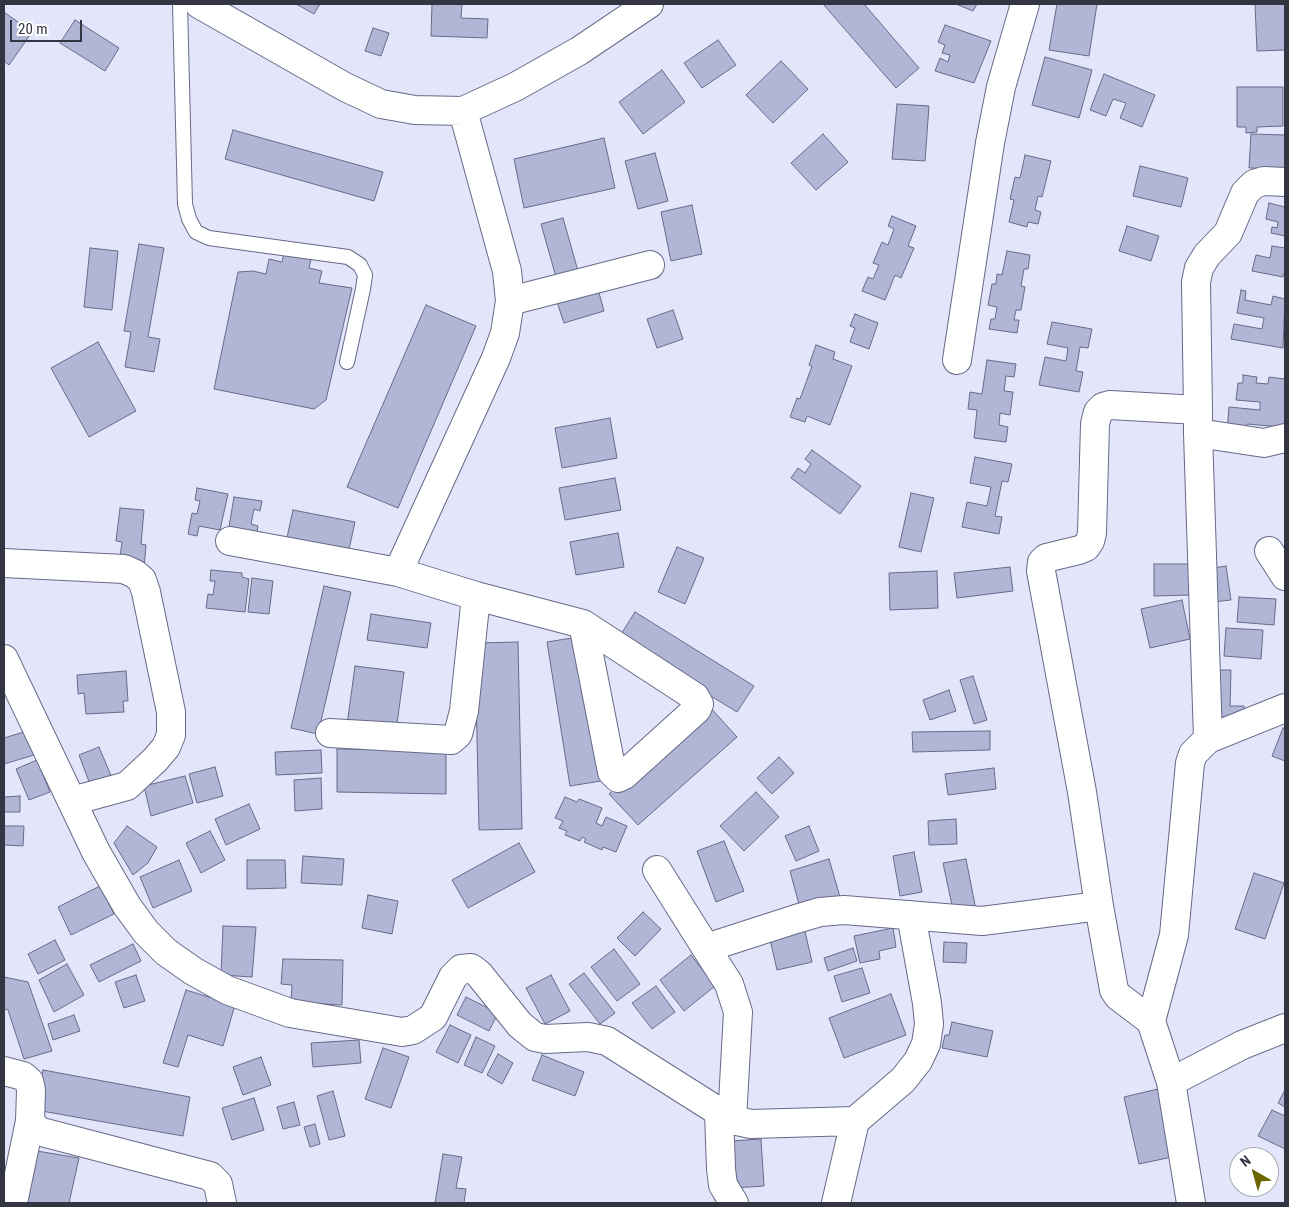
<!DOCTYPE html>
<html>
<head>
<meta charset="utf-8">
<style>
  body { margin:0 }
  #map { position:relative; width:1289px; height:1207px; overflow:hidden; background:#e3e6fb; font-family:"Roboto Condensed",sans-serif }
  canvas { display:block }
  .frame { position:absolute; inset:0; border:5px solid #333542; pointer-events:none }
  .north { position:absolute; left:1229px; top:1147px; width:50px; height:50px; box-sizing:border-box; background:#fff; border:1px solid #adaeb3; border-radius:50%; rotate:322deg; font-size:14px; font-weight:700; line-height:20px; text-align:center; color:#333542 }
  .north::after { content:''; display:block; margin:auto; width:18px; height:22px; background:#6c6700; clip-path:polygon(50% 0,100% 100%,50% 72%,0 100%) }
  .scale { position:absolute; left:10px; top:20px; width:72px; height:22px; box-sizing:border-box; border:2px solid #333542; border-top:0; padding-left:6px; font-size:15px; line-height:18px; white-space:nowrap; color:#333542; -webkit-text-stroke:4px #fff; paint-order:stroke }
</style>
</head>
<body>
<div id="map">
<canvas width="1289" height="1207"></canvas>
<div class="frame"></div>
<div class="north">N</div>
<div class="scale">20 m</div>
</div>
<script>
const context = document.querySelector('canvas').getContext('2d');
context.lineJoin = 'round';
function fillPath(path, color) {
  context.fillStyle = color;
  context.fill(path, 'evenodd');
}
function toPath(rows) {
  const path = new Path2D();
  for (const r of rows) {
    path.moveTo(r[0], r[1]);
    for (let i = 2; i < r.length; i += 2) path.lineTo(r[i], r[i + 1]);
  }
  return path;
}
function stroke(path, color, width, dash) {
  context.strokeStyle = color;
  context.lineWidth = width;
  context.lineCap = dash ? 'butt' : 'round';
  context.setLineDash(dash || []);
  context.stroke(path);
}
const building = toPath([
  [296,4,320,4,314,14,296,4],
  [432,4,462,4,461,18,488,19,487,38,431,36,432,4],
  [823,4,864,4,919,68,896,88,823,4],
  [956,4,977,4,973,11,956,4],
  [1057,4,1097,4,1089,56,1049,50,1057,4],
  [1255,4,1285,4,1285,50,1257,51,1255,4],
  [4,12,32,32,9,65,4,61,4,12],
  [75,20,119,48,105,71,60,43,75,20],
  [945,25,991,41,974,83,935,71,940,58,948,62,950,55,942,53,945,45,938,42,945,25],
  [373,28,389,33,381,56,365,51,373,28],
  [718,40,736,65,702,88,684,63,718,40],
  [1045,57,1092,70,1079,118,1032,105,1045,57],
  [781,61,808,89,773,123,746,95,781,61],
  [662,70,685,102,643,134,619,102,662,70],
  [1104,74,1155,95,1142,127,1120,118,1126,103,1113,99,1106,116,1090,110,1104,74],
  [1237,87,1283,87,1283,126,1257,127,1257,132,1246,133,1246,127,1237,127,1237,87],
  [897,104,929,106,925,161,892,159,897,104],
  [233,130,383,172,374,201,225,159,233,130],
  [823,134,848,162,816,190,791,163,823,134],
  [1251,134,1285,135,1285,169,1249,168,1251,134],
  [604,138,615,188,524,208,514,159,604,138],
  [655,153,668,201,638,209,625,161,655,153],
  [1025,155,1051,161,1042,197,1038,196,1035,210,1041,212,1038,224,1028,222,1027,227,1009,222,1014,200,1010,199,1015,177,1020,178,1025,155],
  [1140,166,1188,178,1181,207,1133,196,1140,166],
  [1269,203,1285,207,1285,236,1271,233,1272,227,1277,228,1278,222,1266,219,1269,203],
  [692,205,702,254,671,261,661,212,692,205],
  [892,216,916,226,908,246,914,248,901,278,895,275,885,300,862,291,868,277,873,279,879,265,873,263,882,242,888,245,894,229,888,226,892,216],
  [563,218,578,271,556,277,541,224,563,218],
  [1127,226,1159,236,1151,261,1119,251,1127,226],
  [139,244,164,248,148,337,160,339,154,372,125,367,131,332,124,331,139,244],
  [1272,246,1285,248,1285,274,1283,274,1283,277,1252,271,1256,255,1270,258,1272,246],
  [90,248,118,251,112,310,84,307,90,248],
  [1007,251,1030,255,1028,269,1024,269,1021,286,1025,287,1021,310,1016,310,1014,320,1019,320,1017,333,989,329,991,319,995,319,997,307,988,305,992,284,996,284,997,274,1002,275,1007,251],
  [284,253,311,259,309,268,322,271,319,283,352,288,326,400,314,409,214,389,238,272,253,271,266,274,269,259,282,262,284,253],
  [598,289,604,311,564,323,557,302,598,289],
  [1241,290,1246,291,1245,300,1271,305,1273,296,1285,299,1283,348,1231,339,1234,324,1262,329,1264,318,1237,313,1241,290],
  [426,305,476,326,398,508,347,487,426,305],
  [673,310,683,339,657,348,647,319,673,310],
  [855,314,878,323,869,349,850,342,855,328,850,326,855,314],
  [1052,322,1092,329,1088,348,1080,347,1076,371,1083,372,1079,392,1039,385,1045,357,1066,361,1068,348,1047,344,1052,322],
  [98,342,136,411,89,437,51,368,98,342],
  [816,345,835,352,833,359,852,366,830,425,807,416,805,422,790,417,797,398,800,399,812,366,809,365,816,345],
  [987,360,1016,364,1014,377,1006,376,1004,391,1013,392,1010,415,1000,413,999,425,1008,427,1006,442,974,438,977,410,968,409,970,392,982,394,987,360],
  [1243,375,1257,377,1256,383,1268,384,1269,377,1285,379,1285,431,1282,427,1247,424,1246,433,1227,432,1229,407,1260,410,1260,402,1236,400,1238,383,1243,383,1243,375],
  [610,418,617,458,562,468,555,428,610,418],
  [812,450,861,486,840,514,791,478,798,468,805,473,811,464,805,459,812,450],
  [975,457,1012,464,1008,482,1002,481,995,516,1002,517,999,534,962,527,967,502,987,506,991,487,970,483,975,457],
  [615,478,621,510,565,520,559,488,615,478],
  [197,488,228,494,220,530,199,526,197,536,188,534,192,513,197,514,200,501,195,500,197,488],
  [911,493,934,498,921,552,899,547,911,493],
  [234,497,262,501,260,511,254,509,251,524,258,526,256,537,228,533,234,497],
  [120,508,144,510,141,544,146,545,144,568,119,565,122,542,116,541,120,508],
  [293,510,355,522,348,554,286,542,293,510],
  [618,533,624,567,576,575,570,542,618,533],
  [677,547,704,558,685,604,658,592,677,547],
  [1154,564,1190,564,1191,595,1154,596,1154,564],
  [1226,566,1231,600,1213,602,1207,569,1226,566],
  [1010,567,1013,591,957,598,954,573,1010,567],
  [211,570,242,573,242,577,249,579,245,612,206,608,208,594,213,595,215,581,210,581,211,570],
  [937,571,938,608,890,610,889,573,937,571],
  [252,578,273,581,269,614,248,612,252,578],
  [324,586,351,592,318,734,291,728,324,586],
  [1239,597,1276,599,1274,625,1237,622,1239,597],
  [1182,600,1190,639,1150,648,1141,609,1182,600],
  [635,612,754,686,737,712,618,639,635,612],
  [371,614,431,623,427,648,367,640,371,614],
  [1226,628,1263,630,1261,659,1224,656,1226,628],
  [578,637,601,781,570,786,547,642,578,637],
  [518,642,522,829,479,830,475,643,518,642],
  [355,666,404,672,396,731,347,725,355,666],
  [1210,670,1231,670,1230,706,1244,706,1244,722,1209,728,1210,670],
  [126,671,128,701,123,701,124,712,86,714,84,693,78,694,77,675,126,671],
  [973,676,987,720,974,724,960,680,973,676],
  [949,690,956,711,930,720,923,700,949,690],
  [708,705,737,737,638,825,609,794,708,705],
  [1283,728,1285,729,1285,761,1272,756,1283,728],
  [27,731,34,755,4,764,4,738,27,731],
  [990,731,990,750,913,752,912,732,990,731],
  [99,747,112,778,91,787,79,755,99,747],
  [337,749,446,751,446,794,337,792,337,749],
  [321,750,322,773,276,775,275,752,321,750],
  [779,757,794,773,772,794,757,778,779,757],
  [37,760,50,792,29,800,16,769,37,760],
  [215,767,223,796,197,803,189,774,215,767],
  [994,768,996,789,948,795,945,774,994,768],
  [185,776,193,803,151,816,144,786,185,776],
  [321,778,322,809,295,811,294,780,321,778],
  [756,792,779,817,744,851,720,826,756,792],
  [20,796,20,812,4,812,4,797,20,796],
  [565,797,577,802,579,799,602,808,596,823,602,826,606,817,627,826,616,852,603,847,602,850,584,842,586,839,582,837,580,841,565,835,567,831,559,828,563,821,555,818,565,797],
  [249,804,260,829,226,845,215,819,249,804],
  [956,819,957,844,929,845,928,821,956,819],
  [4,826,24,826,23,846,4,845,4,826],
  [127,826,157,847,148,863,133,875,114,843,127,826],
  [809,826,819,851,796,861,785,836,809,826],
  [210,831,225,860,201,873,186,843,210,831],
  [724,841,744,891,716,902,697,851,724,841],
  [519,843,535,872,468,908,452,880,519,843],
  [914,852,922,892,900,896,893,856,914,852],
  [303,856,344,859,342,885,301,883,303,856],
  [829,859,840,897,800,908,790,871,829,859],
  [966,859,975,905,953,910,943,863,966,859],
  [179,860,192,891,153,908,140,877,179,860],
  [247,860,285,860,286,888,247,889,247,860],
  [1254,873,1284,883,1265,939,1235,929,1254,873],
  [100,886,114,914,71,935,58,907,100,886],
  [368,895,398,901,392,934,362,928,368,895],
  [643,912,661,929,635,956,617,938,643,912],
  [223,926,256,927,252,977,221,975,223,926],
  [804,927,812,962,777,970,769,935,804,927],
  [893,928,896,947,879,951,880,959,860,963,854,936,893,928],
  [55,940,65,960,38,974,28,954,55,940],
  [944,942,967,943,966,963,943,962,944,942],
  [133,944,141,961,99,982,90,965,133,944],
  [853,948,857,961,828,971,824,958,853,948],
  [614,949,640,984,617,1001,591,967,614,949],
  [691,955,715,986,684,1011,660,980,691,955],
  [283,959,343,960,342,1005,291,1002,292,985,281,984,283,959],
  [67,964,84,995,54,1012,39,980,67,964],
  [862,968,870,993,842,1002,834,976,862,968],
  [584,973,615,1013,600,1024,569,984,584,973],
  [136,975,145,1001,124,1008,115,982,136,975],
  [551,975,570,1011,545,1024,526,988,551,975],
  [4,977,28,982,52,1051,24,1059,8,1010,4,1009,4,977],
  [656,986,675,1012,652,1029,632,1003,656,986],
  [186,990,235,1005,223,1046,188,1035,178,1067,163,1063,186,990],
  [891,994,906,1035,844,1058,829,1018,891,994],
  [466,997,498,1013,489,1031,457,1015,466,997],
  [74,1015,80,1031,53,1040,48,1024,74,1015],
  [952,1022,993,1031,987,1057,942,1048,945,1035,949,1035,952,1022],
  [450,1025,471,1035,458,1063,436,1052,450,1025],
  [476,1037,495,1046,482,1073,464,1065,476,1037],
  [359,1040,361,1063,313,1067,311,1043,359,1040],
  [383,1048,409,1057,391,1108,365,1099,383,1048],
  [498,1054,513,1063,502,1084,487,1075,498,1054],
  [542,1055,584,1072,575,1096,532,1080,542,1055],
  [261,1057,271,1085,243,1095,233,1067,261,1057],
  [43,1070,190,1097,183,1136,36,1110,43,1070],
  [1158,1089,1172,1157,1139,1164,1124,1097,1158,1089],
  [1285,1090,1285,1107,1278,1103,1285,1090],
  [333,1091,345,1136,329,1140,317,1096,333,1091],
  [254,1098,264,1130,232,1140,222,1108,254,1098],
  [294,1102,300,1125,283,1129,277,1107,294,1102],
  [1272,1110,1285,1116,1285,1149,1258,1136,1272,1110],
  [315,1124,320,1144,310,1147,304,1127,315,1124],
  [761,1139,764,1186,734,1188,731,1141,761,1139],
  [31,1150,79,1158,69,1203,22,1203,31,1150],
  [443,1154,462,1157,456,1188,466,1189,464,1203,435,1203,443,1154]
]);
const lane = toPath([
  [180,4,185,204,189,219,196,232,209,238,348,257,360,265,365,275,363,289,347,362]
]);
const street = toPath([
  [199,4,345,87,381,104,415,110,463,111,515,87,579,51,649,4],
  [463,111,507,271,510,301,505,333,496,358,398,572,476,596,583,624,695,697,699,704,697,709,624,775,618,778,612,772,583,624],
  [510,301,650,265],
  [957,360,990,143,1001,87,1025,4],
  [1198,410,1196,282,1199,268,1207,255,1228,233,1245,193,1254,184,1264,181,1285,182],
  [1198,433,1208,739],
  [230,541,398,572],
  [1269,551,1285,576],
  [4,563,124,569,135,574,142,580,146,592,171,712,171,735,166,747,155,760,127,786,72,801],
  [4,659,96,852,127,906,146,932,166,952,193,971,227,990,290,1013,402,1032,413,1030,433,1017,453,977,461,969,471,968,479,974,520,1025,535,1037,545,1039,588,1037,607,1041,732,1120,751,1124,855,1121,836,1203],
  [330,733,451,740,458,734,464,711,476,596],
  [657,870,706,948],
  [1099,906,1082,792,1041,571,1042,562,1046,558,1079,550,1086,547,1090,541,1092,533,1095,424,1098,412,1103,407,1110,405,1198,410,1198,433,1264,443,1285,438],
  [1151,1021,1174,935,1190,763,1193,754,1208,739,1285,708],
  [4,1071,23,1076,29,1081,31,1090,30,1121,38,1131,210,1176,218,1184,222,1203],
  [719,1113,721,1169,723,1185,734,1203],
  [732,1120,738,1012,729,984,706,948,796,919,820,912,844,910,982,921,1099,906,1114,990,1118,996,1151,1021,1171,1082],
  [855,1121,903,1080,918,1061,926,1044,929,1024,927,1003,911,915],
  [13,1203,30,1121],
  [1191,1203,1171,1082,1242,1045,1285,1028]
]);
fillPath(building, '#b1b5d6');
stroke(building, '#676b89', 1);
stroke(lane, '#666a87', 16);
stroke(street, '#666a87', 30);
stroke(lane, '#fff', 14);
stroke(street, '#fff', 28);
</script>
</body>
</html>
